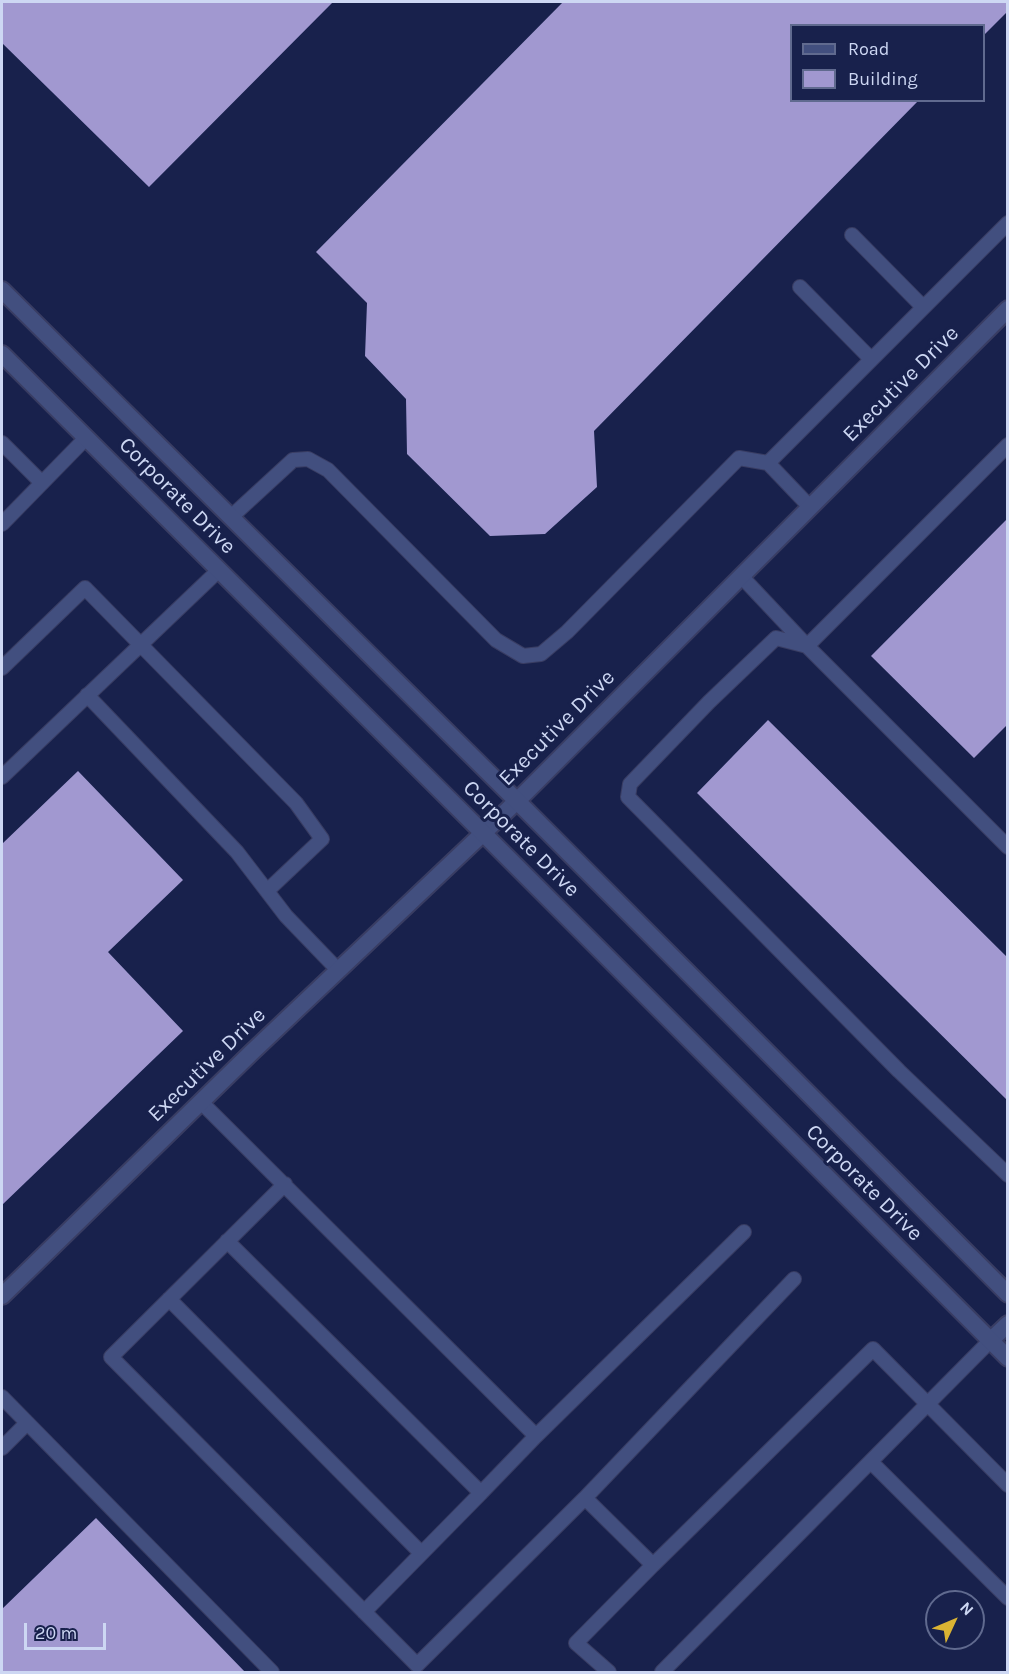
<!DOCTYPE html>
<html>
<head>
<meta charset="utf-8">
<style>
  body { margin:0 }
  #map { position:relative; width:1009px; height:1674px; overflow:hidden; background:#18214c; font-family:Karla,sans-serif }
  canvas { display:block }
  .frame { position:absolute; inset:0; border:3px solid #cdd7f3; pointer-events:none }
  .legend { position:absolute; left:790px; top:24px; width:195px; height:78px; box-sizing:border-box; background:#18214c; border:2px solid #606a8f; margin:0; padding:8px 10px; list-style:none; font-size:18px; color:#cdd7f3 }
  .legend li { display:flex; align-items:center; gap:12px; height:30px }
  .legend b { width:30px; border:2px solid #606a8f }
  .north { position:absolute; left:925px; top:1590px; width:60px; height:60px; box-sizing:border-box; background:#18214c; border:2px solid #606a8f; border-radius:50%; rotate:46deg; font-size:16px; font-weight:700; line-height:24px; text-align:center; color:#cdd7f3 }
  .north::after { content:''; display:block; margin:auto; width:21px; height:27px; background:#dab333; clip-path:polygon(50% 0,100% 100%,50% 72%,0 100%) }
  .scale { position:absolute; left:24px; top:1623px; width:82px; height:27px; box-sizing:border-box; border:3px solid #cdd7f3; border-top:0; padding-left:8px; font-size:18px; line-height:21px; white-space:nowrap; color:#cdd7f3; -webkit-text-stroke:4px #18214c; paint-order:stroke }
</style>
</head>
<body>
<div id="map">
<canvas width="1009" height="1674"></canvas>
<div class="frame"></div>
<ul class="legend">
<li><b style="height:8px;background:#424f7f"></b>Road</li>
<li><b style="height:16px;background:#a198d0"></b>Building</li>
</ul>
<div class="north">N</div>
<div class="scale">20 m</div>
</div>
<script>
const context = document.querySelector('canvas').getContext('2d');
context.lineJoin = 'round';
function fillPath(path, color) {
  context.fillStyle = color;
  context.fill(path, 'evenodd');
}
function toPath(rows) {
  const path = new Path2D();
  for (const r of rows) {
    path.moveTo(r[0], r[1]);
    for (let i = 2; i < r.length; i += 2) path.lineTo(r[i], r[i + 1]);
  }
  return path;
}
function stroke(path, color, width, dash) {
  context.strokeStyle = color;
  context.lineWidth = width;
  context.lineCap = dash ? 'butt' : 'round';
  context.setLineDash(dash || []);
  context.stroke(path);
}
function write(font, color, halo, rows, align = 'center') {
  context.font = font + ' Karla,sans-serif';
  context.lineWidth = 6;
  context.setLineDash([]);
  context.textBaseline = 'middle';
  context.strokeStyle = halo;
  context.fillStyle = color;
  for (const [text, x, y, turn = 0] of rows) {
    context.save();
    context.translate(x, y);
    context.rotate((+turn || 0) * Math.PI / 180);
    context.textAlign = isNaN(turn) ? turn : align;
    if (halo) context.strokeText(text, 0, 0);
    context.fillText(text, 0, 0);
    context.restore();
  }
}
const building = toPath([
  [2,2,333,2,149,187,2,43],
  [563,2,1008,2,1008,11,984,35,984,26,792,26,792,100,919,100,594,431,597,487,545,534,490,536,407,454,406,399,365,356,367,303,316,252],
  [1008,518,1008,724,974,758,871,656],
  [768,720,1008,958,1008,1101,697,793],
  [78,771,183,880,108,952,183,1031,2,1205,2,842,3,843],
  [96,1518,245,1672,2,1672,2,1609]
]);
const service = toPath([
  [852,235,923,307],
  [800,287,871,359],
  [2,443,42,483],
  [768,463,1008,223],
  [231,517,293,460,308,459,328,470,496,640,523,656,541,654,567,632,739,458,768,463,810,507],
  [2,524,86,438],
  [741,576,807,646,1008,847],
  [807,646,776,638,709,702,630,784,628,797,899,1071,1008,1175],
  [807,646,1008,445],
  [2,668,85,588,296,803,322,839,267,891],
  [87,695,237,852,286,916,338,970],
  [2,777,219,570],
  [201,1102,536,1436,744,1232],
  [285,1184,111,1357,417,1665,585,1498],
  [227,1241,481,1493,536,1436],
  [169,1299,421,1553],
  [2,1397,272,1672],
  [2,1448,27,1423],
  [871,1462,1008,1598],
  [653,1565,873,1349,1008,1485],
  [364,1612,481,1493],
  [609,1672,576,1643,653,1565,585,1498,794,1279],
  [662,1672,990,1341]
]);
const minor = toPath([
  [2,1296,251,1053,517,801,1008,309],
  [990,1341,1008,1324]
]);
const tertiary = toPath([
  [2,290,517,801,1008,1294],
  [2,354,483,833,1008,1358]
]);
const streetNames = [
  ["Executive Drive",901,384,-45],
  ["Corporate Drive",177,496,45],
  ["Executive Drive",557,728,-45],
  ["Corporate Drive",521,839,45],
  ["Executive Drive",207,1065,-44],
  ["Corporate Drive",864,1183,45]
];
fillPath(building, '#a198d0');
stroke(service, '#393d63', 16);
stroke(minor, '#393d63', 20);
stroke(tertiary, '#393d63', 20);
stroke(service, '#424f7f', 14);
stroke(minor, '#424f7f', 16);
stroke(tertiary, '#424f7f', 16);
write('22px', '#cdd7f3', '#18214c', streetNames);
</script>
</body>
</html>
